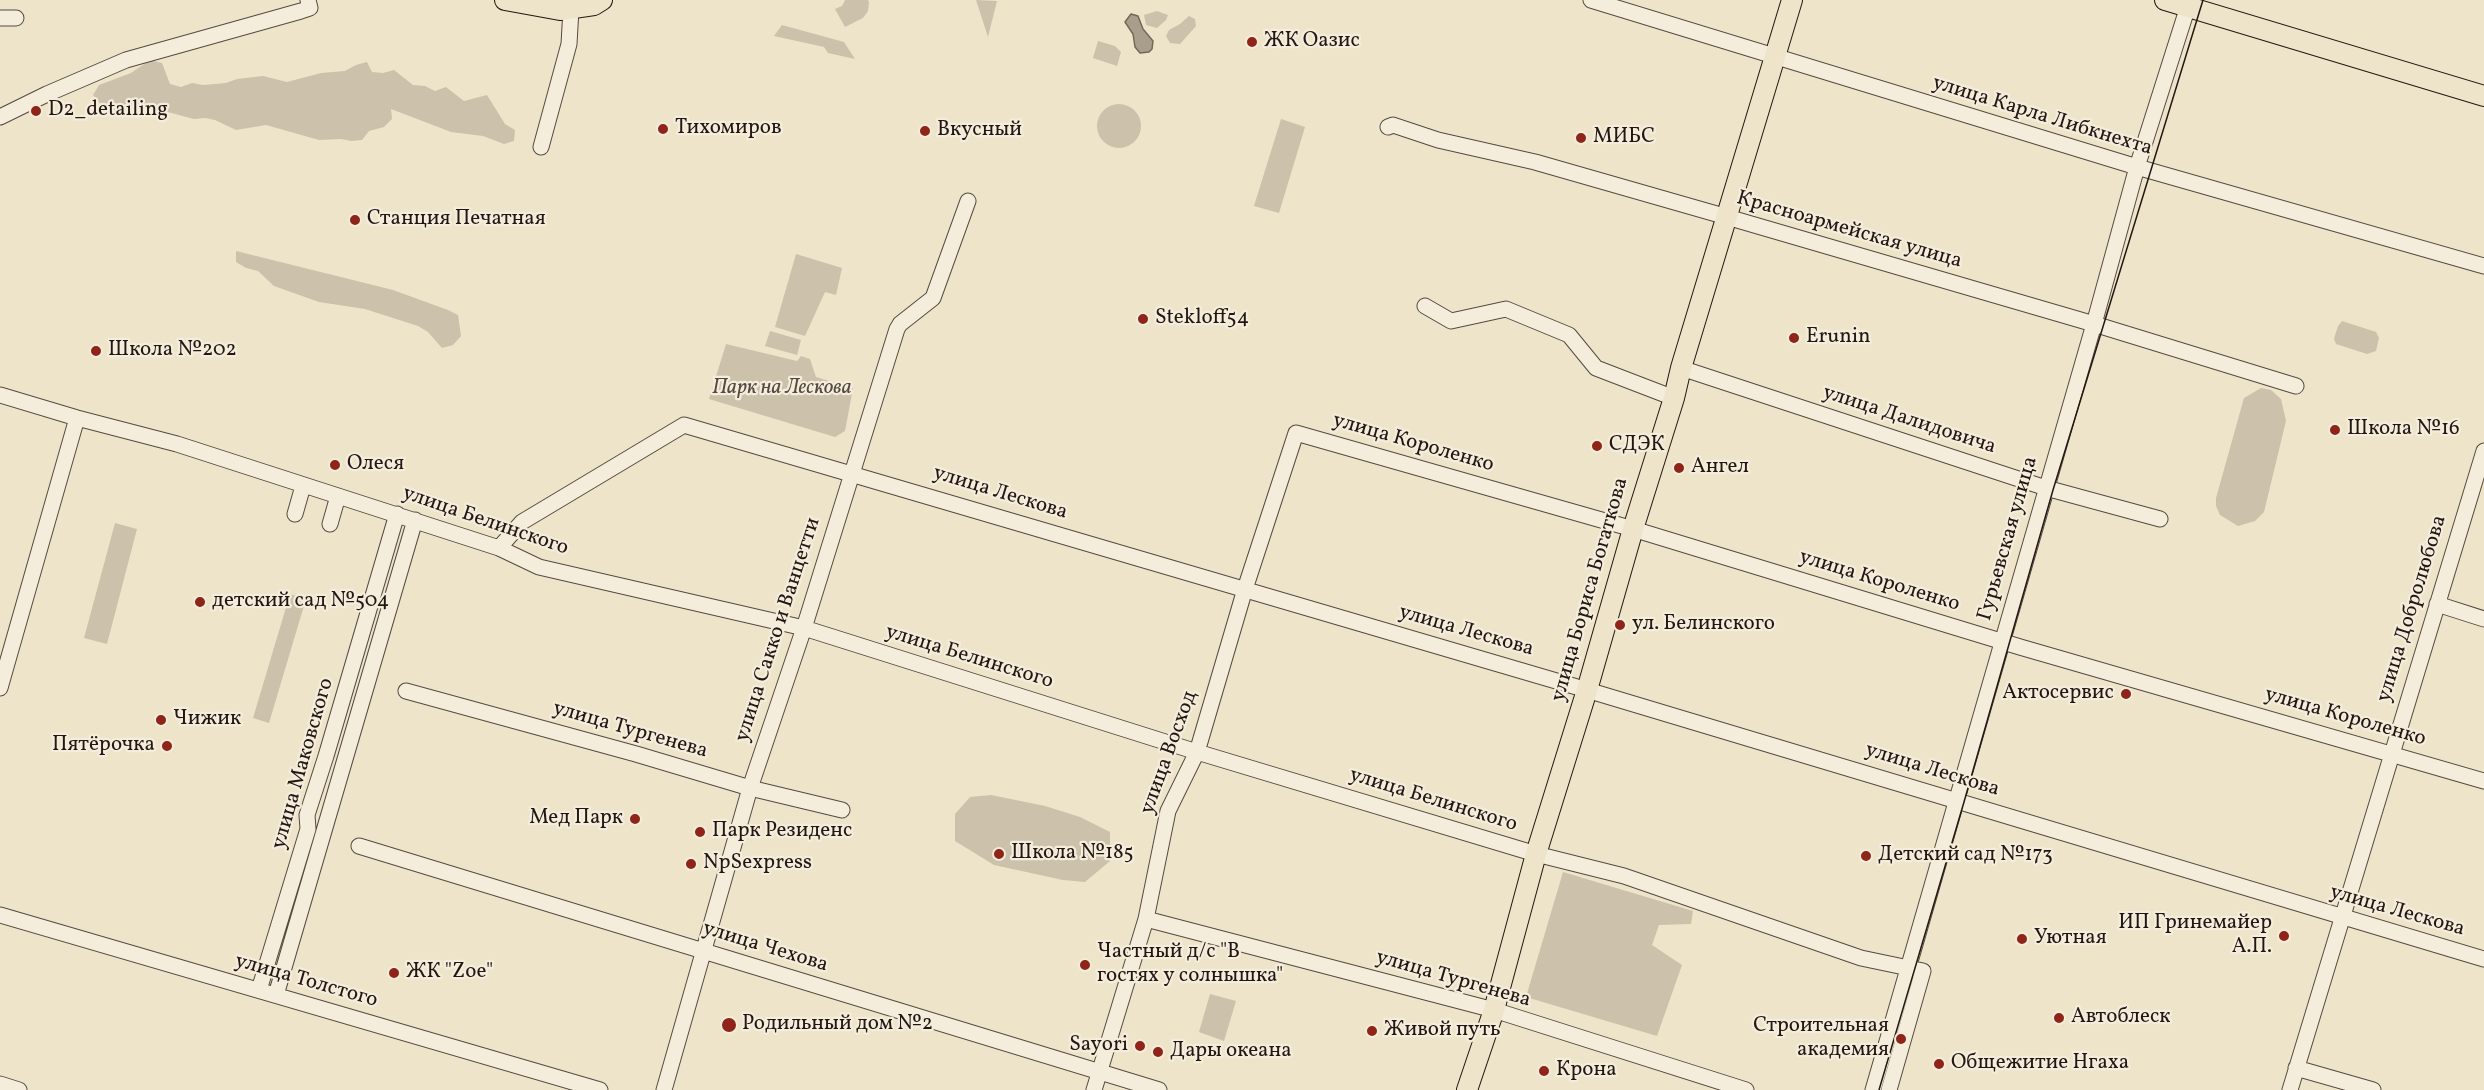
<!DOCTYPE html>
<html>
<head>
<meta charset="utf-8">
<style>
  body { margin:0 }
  canvas { display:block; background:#eee4c9 }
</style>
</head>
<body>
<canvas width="2484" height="1090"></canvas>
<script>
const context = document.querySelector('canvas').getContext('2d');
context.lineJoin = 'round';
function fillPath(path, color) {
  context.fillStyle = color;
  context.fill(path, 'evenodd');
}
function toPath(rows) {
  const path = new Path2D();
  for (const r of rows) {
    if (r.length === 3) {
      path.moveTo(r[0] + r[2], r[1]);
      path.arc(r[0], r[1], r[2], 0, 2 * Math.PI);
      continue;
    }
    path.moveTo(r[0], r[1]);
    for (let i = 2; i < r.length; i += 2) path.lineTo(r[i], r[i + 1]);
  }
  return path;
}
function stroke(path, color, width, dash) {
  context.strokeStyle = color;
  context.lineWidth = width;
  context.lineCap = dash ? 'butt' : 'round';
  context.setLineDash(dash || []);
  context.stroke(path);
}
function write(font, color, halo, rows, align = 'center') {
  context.font = font + ' Vollkorn,serif';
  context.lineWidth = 4.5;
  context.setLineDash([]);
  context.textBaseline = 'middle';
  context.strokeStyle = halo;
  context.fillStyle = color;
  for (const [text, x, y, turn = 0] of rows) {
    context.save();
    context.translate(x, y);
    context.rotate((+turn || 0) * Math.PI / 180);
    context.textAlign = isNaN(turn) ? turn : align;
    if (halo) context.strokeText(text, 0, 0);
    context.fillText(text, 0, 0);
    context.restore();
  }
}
const green = toPath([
  [845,0,868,0,869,2,868,11,863,18,845,27,835,9,842,6],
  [976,0,997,1,988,37],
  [1157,11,1168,15,1166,20,1157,28,1146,25,1144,15],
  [1189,16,1195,19,1196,26,1180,44,1170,43,1166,36,1169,30,1180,24],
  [782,25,844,42,855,59,828,53,824,47,774,36],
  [1098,41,1115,46,1121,52,1117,66,1093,58],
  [150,60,162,63,170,84,181,87,192,83,203,85,226,83,237,79,263,76,287,82,321,73,345,71,356,65,367,62,372,72,383,73,394,70,413,85,425,86,435,91,446,87,464,101,487,95,505,124,515,130,514,141,504,144,483,136,451,132,391,109,392,119,384,127,369,131,362,140,351,141,341,139,319,140,266,125,236,130,215,120,205,118,194,119,160,110,128,108,107,112,93,95,99,85,131,73],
  [1119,126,22],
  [1281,119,1305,127,1279,213,1254,206],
  [236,251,393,290,448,310,458,315,461,336,453,345,442,348,428,332,418,326,365,309,319,302,274,286,258,271,246,268,236,262],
  [796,254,842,268,836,295,825,292,805,336,775,327],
  [2342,321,2376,332,2379,338,2376,351,2367,354,2336,344,2334,339,2338,326],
  [770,331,801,340,797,355,765,346],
  [726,344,797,361,801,356,810,359,816,377,853,388,845,431,835,437,709,399],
  [2261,388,2271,390,2281,399,2286,421,2264,512,2255,521,2238,526,2220,515,2216,506,2216,498,2244,398],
  [115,523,137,529,107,644,84,638],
  [290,594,306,599,269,723,253,718],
  [991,795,1045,806,1080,817,1110,832,1110,861,1085,882,1063,880,994,865,955,841,955,814,970,797],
  [1563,872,1693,911,1691,924,1659,925,1652,945,1682,965,1657,1036,1526,997],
  [1210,994,1236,1001,1224,1041,1199,1032]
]);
const water = toPath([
  [1131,14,1138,16,1143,29,1153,41,1152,49,1149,52,1140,53,1135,47,1133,34,1125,22,1131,14]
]);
const minor = toPath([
  [1591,0,2137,167,2484,266],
  [0,18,16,18],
  [0,117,47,94,126,60,301,11,310,8,308,0],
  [1388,127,1393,125,1438,140,1535,162,1727,217,2094,324,2296,386],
  [541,147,569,44,571,9],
  [1425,306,1451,321,1506,309,1569,335,1596,368,1674,398],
  [1681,368,2046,488,2160,519],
  [0,395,77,418,177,444,499,548,539,567,804,628,1197,752,1536,854,1624,876,1861,958,1923,971,1889,1090],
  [295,514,303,486],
  [330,524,338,496],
  [499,548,522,522,684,425,1587,690,2484,959],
  [2437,604,2484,619],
  [0,688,77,418],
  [406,691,636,754,750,788,842,810],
  [359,846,1159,1090],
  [0,915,600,1090],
  [1146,919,1494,1010,1746,1090],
  [259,990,308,829,307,815,326,756,397,514],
  [276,995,415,520],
  [2296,1068,2373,1090],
  [0,1084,19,1090],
  [664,1090,750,788,804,628,897,329,900,324,933,298,968,201],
  [1094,1090,1146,919,1168,811,1197,752,1245,589,1296,433,1633,529,2020,647,2484,781],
  [1873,1090,2094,324,2137,167,2190,0],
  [2290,1090,2484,451]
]);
const major = toPath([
  [505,0,560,10,594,5,602,0],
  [2165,0,2484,96],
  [1467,1090,1494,1010,1536,854,1587,690,1633,529,1674,398,1681,368,1792,0]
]);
const tram = toPath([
  [1879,1090,1964,802,2053,490,2203,0]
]);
const markers = [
  [1252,42,6,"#8f2418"],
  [36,111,6,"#8f2418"],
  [663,129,6,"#8f2418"],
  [925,131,6,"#8f2418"],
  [1581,138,6,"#8f2418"],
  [355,220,6,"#8f2418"],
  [1143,319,6,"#8f2418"],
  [1794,338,6,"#8f2418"],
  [96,351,6,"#8f2418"],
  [2335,430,6,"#8f2418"],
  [1597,446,6,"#8f2418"],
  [335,465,6,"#8f2418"],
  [1679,468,6,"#8f2418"],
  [200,602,6,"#8f2418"],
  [1620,625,6,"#8f2418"],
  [2126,694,6,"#8f2418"],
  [161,720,6,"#8f2418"],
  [167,746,6,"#8f2418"],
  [635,819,6,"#8f2418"],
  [700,832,6,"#8f2418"],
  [999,854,6,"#8f2418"],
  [1866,856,6,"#8f2418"],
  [691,864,6,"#8f2418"],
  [2284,936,6,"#8f2418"],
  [2022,939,6,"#8f2418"],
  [1085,965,6,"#8f2418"],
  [394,973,6,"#8f2418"],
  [2059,1018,6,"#8f2418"],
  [729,1025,8,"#8f2418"],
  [1372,1031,6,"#8f2418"],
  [1901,1039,6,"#8f2418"],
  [1140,1046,6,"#8f2418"],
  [1158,1052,6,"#8f2418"],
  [1939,1064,6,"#8f2418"],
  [1544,1071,6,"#8f2418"]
];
const poiNames = [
  ["ЖК Оазис",1264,42],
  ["D2_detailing",48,111],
  ["Тихомиров",675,129],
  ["Вкусный",937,131],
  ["МИБС",1593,138],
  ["Станция Печатная",367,220],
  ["Stekloff54",1155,319],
  ["Erunin",1806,338],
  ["Школа №202",108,351],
  ["Школа №16",2347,430],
  ["СДЭК",1609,446],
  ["Олеся",347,465],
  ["Ангел",1691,468],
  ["детский сад №504",212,602],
  ["ул. Белинского",1632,625],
  ["Актосервис",2114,694,"right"],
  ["Чижик",173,720],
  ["Пятёрочка",155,746,"right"],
  ["Мед Парк",623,819,"right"],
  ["Парк Резиденс",712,832],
  ["Школа №185",1011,854],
  ["Детский сад №173",1878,856],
  ["NpSexpress",703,864],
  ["ИП Гринемайер",2272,924,"right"],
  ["А.П.",2272,948,"right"],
  ["Уютная",2034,939],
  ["Частный д/c \"В",1097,953],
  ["гостях у солнышка\"",1097,977],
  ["ЖК \"Zoe\"",406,973],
  ["Автоблеск",2071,1018],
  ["Родильный дом №2",742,1025],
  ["Строительная",1889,1027,"right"],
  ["академия",1889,1051,"right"],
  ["Живой путь",1384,1031],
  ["Sayori",1128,1046,"right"],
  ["Дары океана",1170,1052],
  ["Общежитие Нгаха",1951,1064],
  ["Крона",1556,1071]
];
const streetNames = [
  ["улица Карла Либкнехта",2042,117,17],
  ["Красноармейская улица",1849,231,16],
  ["улица Далидовича",1909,421,18],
  ["улица Короленко",1413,444,16],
  ["улица Лескова",1000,494,17],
  ["улица Белинского",485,522,19],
  ["Гурьевская улица",2009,539,-74],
  ["улица Короленко",1879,582,17],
  ["улица Бориса Богаткова",1591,590,-74],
  ["улица Добролюбова",2413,609,-73],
  ["улица Сакко и Ванцетти",779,630,-72],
  ["улица Лескова",1466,632,16],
  ["улица Белинского",969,658,17],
  ["улица Короленко",2345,718,16],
  ["улица Тургенева",630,731,16],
  ["улица Восход",1170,753,-70],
  ["улица Маковского",304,764,-74],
  ["улица Лескова",1932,771,17],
  ["улица Белинского",1433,801,17],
  ["улица Лескова",2397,912,16],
  ["улица Чехова",765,948,17],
  ["улица Тургенева",1453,980,16],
  ["улица Толстого",306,982,16]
];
const parkNames = [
  ["Парк на Лескова",782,389]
];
fillPath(green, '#ccc1aa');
fillPath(water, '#a99e8b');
stroke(water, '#74685b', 1.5);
stroke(minor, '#564a40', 17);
stroke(major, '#241612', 22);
stroke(minor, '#f4eddc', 15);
stroke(major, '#eee4c9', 20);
stroke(tram, '#241612', 1.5);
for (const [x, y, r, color] of markers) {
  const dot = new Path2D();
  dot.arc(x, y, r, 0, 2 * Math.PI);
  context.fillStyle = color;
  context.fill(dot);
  stroke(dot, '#f4eddc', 2);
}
write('21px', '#241612', '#f4eddc', poiNames, 'left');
write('21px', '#241612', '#f4eddc', streetNames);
write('italic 21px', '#564940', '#f4eddc', parkNames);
</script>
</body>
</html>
